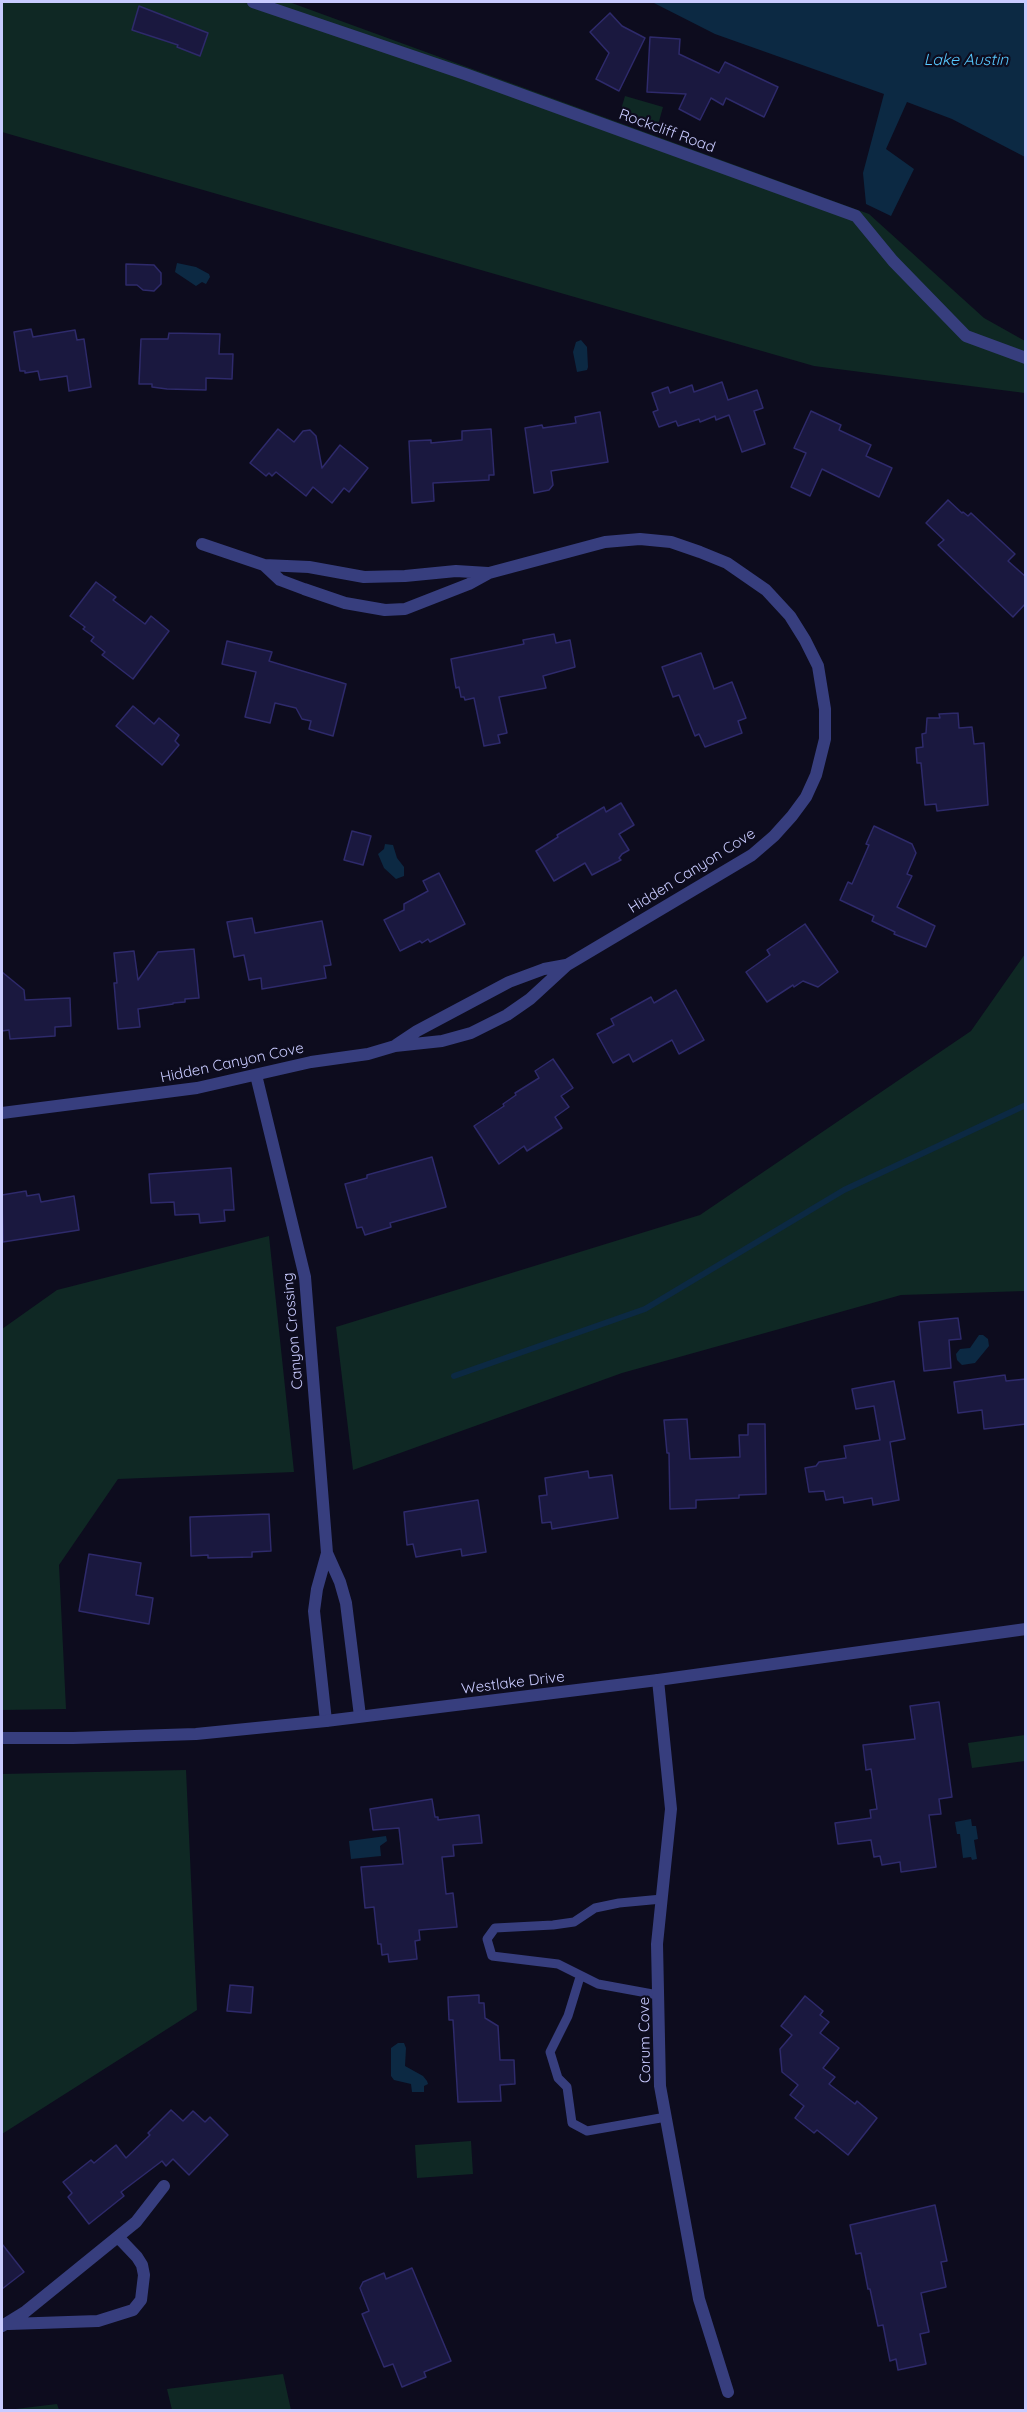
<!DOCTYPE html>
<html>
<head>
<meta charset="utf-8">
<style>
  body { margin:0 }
  #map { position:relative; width:1027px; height:2412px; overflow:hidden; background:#0d0c1e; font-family:Quicksand,sans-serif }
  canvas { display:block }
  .frame { position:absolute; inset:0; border:3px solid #c9cbff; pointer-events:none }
</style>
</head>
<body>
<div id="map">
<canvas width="1027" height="2412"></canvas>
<div class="frame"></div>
</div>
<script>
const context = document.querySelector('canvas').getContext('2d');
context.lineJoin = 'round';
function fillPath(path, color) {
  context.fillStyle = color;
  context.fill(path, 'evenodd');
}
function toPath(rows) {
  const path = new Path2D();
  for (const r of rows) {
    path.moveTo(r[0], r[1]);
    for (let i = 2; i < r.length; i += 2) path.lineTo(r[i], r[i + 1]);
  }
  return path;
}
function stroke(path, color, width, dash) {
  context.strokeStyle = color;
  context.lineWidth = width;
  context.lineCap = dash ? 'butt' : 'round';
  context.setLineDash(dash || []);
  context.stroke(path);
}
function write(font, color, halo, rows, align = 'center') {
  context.font = font + ' Quicksand,sans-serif';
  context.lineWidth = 4.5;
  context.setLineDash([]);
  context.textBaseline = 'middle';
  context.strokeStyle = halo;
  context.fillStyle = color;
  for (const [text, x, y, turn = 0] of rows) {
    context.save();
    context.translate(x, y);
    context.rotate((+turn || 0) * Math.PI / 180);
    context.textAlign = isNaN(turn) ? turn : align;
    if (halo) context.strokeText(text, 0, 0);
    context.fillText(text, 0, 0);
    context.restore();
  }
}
const green = toPath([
  [2,2,289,2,869,214,984,318,1025,341,1025,393,814,366,2,132],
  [625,96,663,107,658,125,620,113],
  [1025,954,1025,1291,901,1295,622,1373,353,1470,336,1327,700,1215,971,1031],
  [269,1236,294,1472,118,1479,59,1565,66,1709,2,1710,2,1329,57,1290],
  [1025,1735,1025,1761,972,1768,968,1743],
  [186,1770,197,2010,2,2134,2,1774],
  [471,2141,473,2174,417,2178,415,2145],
  [283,2374,291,2410,172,2410,167,2389],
  [57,2404,59,2410,7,2410]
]);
const water = toPath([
  [652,2,1025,2,1025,157,952,119,907,102,886,149,914,169,891,216,866,204,863,173,884,94,715,34],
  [177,263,196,267,209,274,210,277,206,284,202,282,196,286,175,272],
  [581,340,587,347,588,367,587,370,577,372,573,352,576,342],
  [385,844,393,845,397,858,404,867,404,876,396,879,384,868,378,854,384,849],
  [979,1335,983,1335,988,1339,989,1346,975,1363,962,1365,957,1360,956,1354,960,1349,970,1348],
  [971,1819,972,1826,976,1826,978,1839,974,1840,977,1859,972,1860,971,1857,963,1858,960,1834,957,1834,955,1822],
  [386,1836,387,1841,380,1846,381,1856,351,1859,349,1841],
  [398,2043,404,2043,406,2048,405,2066,423,2076,427,2081,428,2084,424,2086,424,2092,412,2092,411,2084,394,2080,391,2076,391,2048]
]);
const stream = toPath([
  [454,1376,645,1309,844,1190,1026,1105]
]);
const building = toPath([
  [139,6,208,33,200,56,177,47,178,45,132,30,139,6],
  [610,13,622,26,645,38,619,91,596,79,609,53,590,32,610,13],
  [650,37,680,39,679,54,719,73,725,62,778,87,764,117,726,98,723,105,711,98,700,120,679,109,686,94,647,92,650,37],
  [126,264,154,265,161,273,161,284,154,291,143,290,137,285,126,285,126,264],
  [31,329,33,337,75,330,77,340,84,339,91,387,69,391,67,376,40,380,38,371,25,373,25,371,20,371,14,332,31,329],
  [169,333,220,334,219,354,233,354,232,379,206,378,206,390,167,389,152,387,152,384,139,384,141,339,168,339,169,333],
  [722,382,728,400,757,390,763,408,754,411,765,444,742,452,729,415,716,420,715,416,700,422,699,419,678,426,676,421,659,427,653,412,658,410,652,393,668,387,670,393,692,385,694,392,722,382],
  [811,411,841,425,839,430,871,445,866,456,892,468,879,497,822,469,810,496,791,487,806,453,794,448,811,411],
  [600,412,608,462,551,471,553,485,549,490,534,493,525,428,542,425,543,428,576,423,575,417,600,412],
  [278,429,294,442,303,431,310,430,316,436,322,468,340,445,368,468,349,492,344,488,332,503,313,487,306,496,276,472,272,476,269,473,266,476,250,463,278,429],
  [491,429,494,475,489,475,489,480,433,483,434,501,412,503,409,441,431,440,431,443,462,440,462,431,491,429],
  [948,500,962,513,963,512,968,516,971,513,1015,554,1008,561,1026,577,1026,603,1013,617,938,545,944,540,926,523,948,500],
  [96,582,116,597,113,600,145,624,151,616,169,631,133,679,102,655,105,652,91,641,94,637,83,629,85,627,70,616,96,582],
  [554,634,556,643,570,640,575,667,543,676,546,688,499,697,507,733,498,735,500,743,484,746,474,698,465,700,464,697,461,697,459,687,456,688,451,659,505,648,524,644,523,640,554,634],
  [227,641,272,652,269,661,346,684,333,736,309,729,311,721,302,719,296,708,275,703,270,723,245,717,256,672,222,664,227,641],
  [701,653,714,689,732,682,746,718,738,721,742,733,705,747,699,734,695,736,679,695,673,697,662,667,701,653],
  [133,706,154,724,159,718,179,735,175,741,179,745,162,765,116,726,133,706],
  [958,713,959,728,972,727,974,744,984,743,988,805,937,811,936,804,925,805,921,763,917,763,916,748,923,747,922,734,926,733,927,718,940,718,939,714,958,713],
  [621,803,634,825,619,834,629,850,622,854,619,858,621,860,592,875,585,863,554,881,536,851,558,837,557,835,604,807,606,812,621,803],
  [874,826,912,844,916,853,907,874,912,876,897,907,935,926,926,947,894,934,895,932,872,921,874,916,840,900,848,882,852,884,869,845,866,844,874,826],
  [352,831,371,836,363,865,344,860,352,831],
  [439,873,465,924,430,942,428,939,422,943,420,941,400,951,384,920,404,910,404,904,428,891,423,881,439,873],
  [252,918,255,933,322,921,331,965,324,966,326,978,262,989,261,978,249,980,244,955,234,957,227,922,252,918],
  [805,924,838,972,818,987,803,981,794,987,793,985,767,1002,746,972,770,955,767,950,805,924],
  [194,949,199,998,185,999,185,1002,173,1003,173,1004,138,1009,140,1027,118,1029,114,983,117,983,114,953,134,951,138,980,158,952,194,949],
  [2,972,24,990,25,1000,70,998,71,1026,55,1027,55,1036,10,1039,9,1030,2,1031,2,972],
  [676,990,704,1040,679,1054,672,1040,633,1062,629,1054,613,1063,597,1034,614,1025,611,1019,651,997,654,1003,676,990],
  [553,1059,573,1088,561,1096,569,1107,555,1117,562,1128,527,1151,524,1146,499,1164,474,1126,504,1106,503,1104,516,1095,515,1093,539,1078,535,1071,553,1059],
  [432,1157,446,1207,390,1223,391,1227,365,1235,362,1227,357,1228,345,1184,367,1178,367,1175,432,1157],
  [231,1168,234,1210,224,1210,225,1221,200,1223,199,1214,175,1215,174,1202,151,1203,149,1174,231,1168],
  [26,1191,27,1196,39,1194,41,1202,74,1196,79,1230,3,1242,2,1195,26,1191],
  [958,1318,961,1339,949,1340,951,1368,924,1371,919,1322,958,1318],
  [1005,1375,1006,1381,1026,1379,1026,1424,984,1429,982,1410,958,1413,954,1382,1005,1375],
  [894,1381,905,1439,890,1442,899,1500,873,1505,872,1498,844,1503,843,1497,826,1500,824,1491,809,1492,805,1468,816,1466,819,1462,846,1458,844,1446,880,1440,874,1406,856,1409,852,1389,894,1381],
  [687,1419,690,1459,740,1457,739,1435,748,1435,748,1424,765,1424,766,1494,739,1495,739,1498,696,1500,696,1508,670,1509,669,1453,667,1453,664,1420,687,1419],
  [588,1471,589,1478,612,1475,618,1518,552,1529,551,1522,542,1523,539,1496,547,1495,545,1478,588,1471],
  [478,1500,486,1552,462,1556,461,1549,416,1557,413,1544,407,1545,404,1512,478,1500],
  [269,1514,271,1551,252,1552,252,1557,208,1558,208,1555,191,1556,190,1517,269,1514],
  [89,1554,141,1563,136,1595,153,1598,149,1624,79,1611,89,1554],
  [939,1702,952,1797,939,1799,941,1814,929,1815,936,1867,901,1872,900,1862,882,1865,880,1856,874,1857,871,1840,838,1844,835,1823,871,1818,870,1810,877,1809,871,1769,866,1770,863,1745,915,1739,910,1706,939,1702],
  [432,1799,435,1817,438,1817,438,1820,479,1815,482,1843,453,1845,454,1856,442,1857,446,1894,453,1893,457,1927,419,1930,420,1940,415,1941,417,1959,389,1962,388,1954,382,1955,381,1944,378,1944,374,1907,365,1908,361,1867,403,1864,399,1828,373,1830,370,1809,432,1799],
  [230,1985,253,1987,251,2013,227,2011,230,1985],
  [479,1995,479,2003,484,2003,485,2018,498,2026,500,2060,514,2060,515,2084,500,2085,501,2101,458,2102,453,2020,449,2020,448,1997,479,1995],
  [805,1996,823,2011,820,2015,829,2022,820,2033,839,2048,823,2068,835,2077,829,2084,855,2104,857,2101,877,2118,848,2155,817,2130,814,2133,795,2118,804,2106,790,2095,798,2085,782,2072,780,2049,792,2035,781,2026,805,1996],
  [171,2110,183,2121,193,2111,205,2122,210,2117,228,2135,189,2175,173,2159,166,2166,162,2161,121,2192,124,2196,89,2224,68,2197,72,2193,63,2182,91,2160,94,2163,116,2145,126,2158,150,2135,148,2133,171,2110],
  [935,2205,947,2261,941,2262,946,2287,921,2293,929,2332,920,2334,926,2364,898,2370,896,2359,890,2361,883,2325,878,2326,870,2289,868,2289,861,2253,856,2254,850,2225,935,2205],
  [2,2244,24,2272,2,2289,2,2244],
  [412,2268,451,2361,424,2372,426,2377,402,2387,393,2364,384,2367,362,2314,369,2311,360,2288,363,2282,384,2273,386,2279,412,2268]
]);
const service = toPath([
  [580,1977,568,2016,550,2052,558,2078,567,2087,572,2123,587,2131,666,2117],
  [658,1995,598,1984,558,1964,492,1956,487,1939,495,1928,553,1925,574,1922,595,1908,619,1903,662,1899]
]);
const minor = toPath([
  [253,2,465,74,856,216,893,261,966,336,1026,358],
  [202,544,264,565,309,567,364,577,405,576,456,571,488,573],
  [396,1045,417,1031,509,982,544,969,566,965],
  [256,1075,305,1277,327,1553,340,1582,346,1603,360,1716],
  [2,1113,197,1088,311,1062,368,1054,395,1046,442,1041,471,1033,507,1015,530,999,567,965,752,855,774,836,792,816,806,797,816,775,825,739,825,709,818,666,805,640,790,616,766,590,727,563,700,552,671,542,640,539,605,542,489,573,469,584,405,609,385,610,345,603,304,589,280,580,264,565],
  [658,1680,671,1809,657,1944,660,2086,699,2299,728,2392],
  [326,1721,314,1611,317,1589,327,1553],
  [9,2324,98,2321,133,2310,141,2300,144,2275,142,2265,137,2257,118,2237],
  [2,2326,25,2312,136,2222,164,2186]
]);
const tertiary = toPath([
  [2,1738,73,1738,196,1734,326,1721,658,1680,1026,1629]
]);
const streetNames = [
  ["Rockcliff Road",667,131,20],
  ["Hidden Canyon Cove",692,871,-32],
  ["Hidden Canyon Cove",232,1063,-12],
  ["Canyon Crossing",293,1331,-95],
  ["Westlake Drive",513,1683,-7],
  ["Corum Cove",645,2040,-91]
];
const waterNames = [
  ["Lake Austin",966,60]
];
fillPath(green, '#0f2824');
fillPath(water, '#0c2943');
stroke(stream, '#0c2943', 6);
fillPath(building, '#1a183f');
stroke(building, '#2e2a6b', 1.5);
stroke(service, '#373e7e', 9);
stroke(minor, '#373e7e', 12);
stroke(tertiary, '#373e7e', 12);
write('15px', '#c9cbff', '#0d0c1e', streetNames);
write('italic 16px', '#58c9ff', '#0d0c1e', waterNames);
</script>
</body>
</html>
